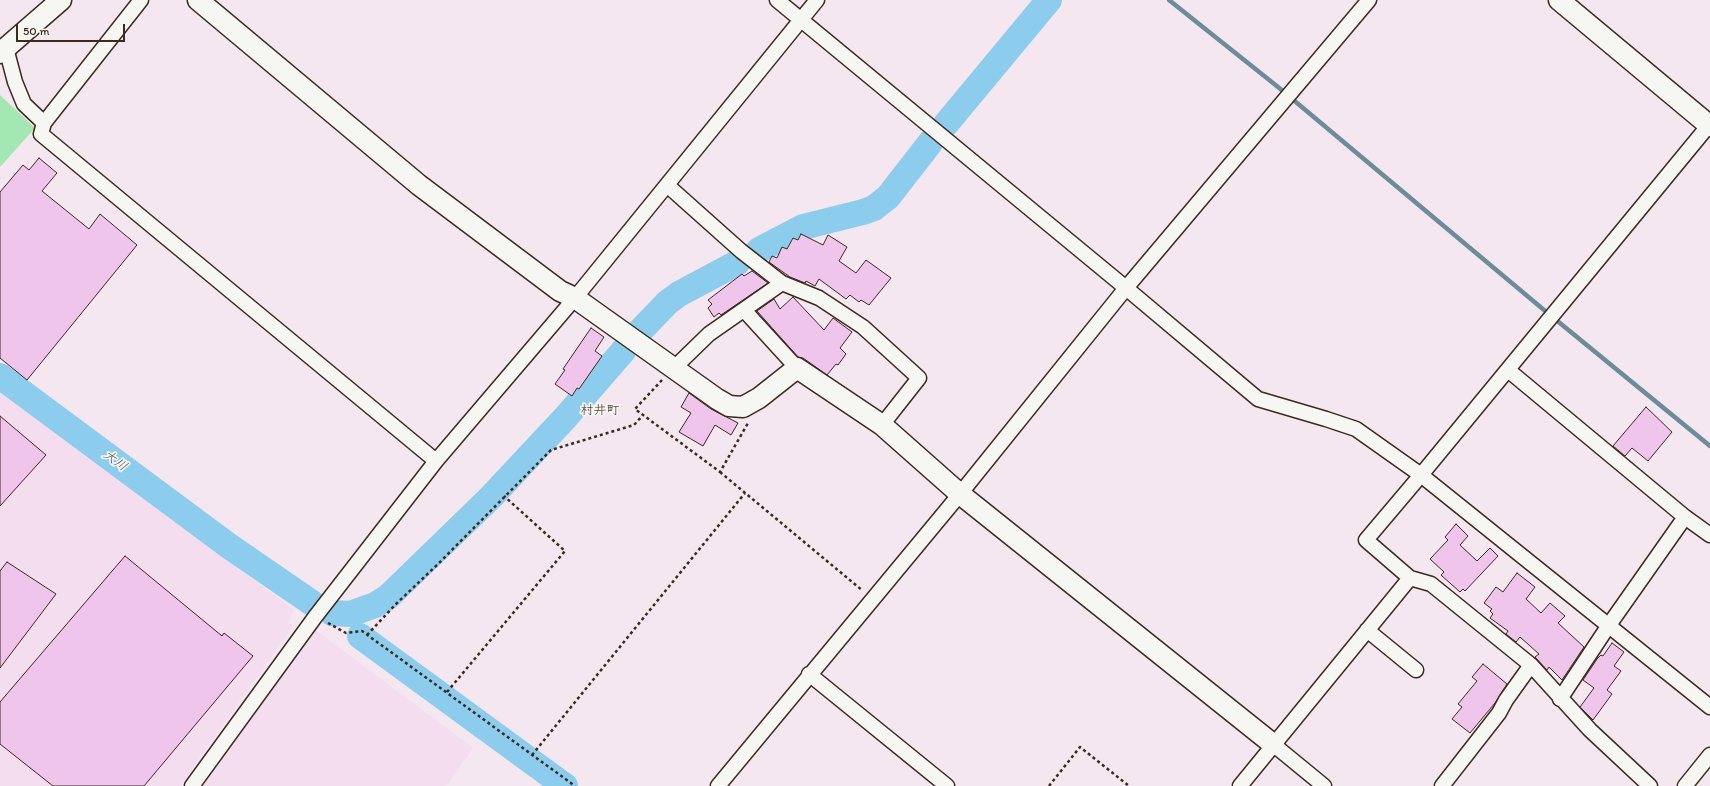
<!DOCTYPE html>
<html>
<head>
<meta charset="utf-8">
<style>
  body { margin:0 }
  #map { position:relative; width:1710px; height:786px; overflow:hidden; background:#f4e7f0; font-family:Itim,sans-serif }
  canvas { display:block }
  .scale { position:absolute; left:16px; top:24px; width:109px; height:18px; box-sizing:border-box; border:2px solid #3b2a1e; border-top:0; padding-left:5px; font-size:12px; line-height:14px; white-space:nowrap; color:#3b2a1e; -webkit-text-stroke:3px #f6f6f2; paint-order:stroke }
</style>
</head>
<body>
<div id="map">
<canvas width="1710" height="786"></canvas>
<div class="scale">50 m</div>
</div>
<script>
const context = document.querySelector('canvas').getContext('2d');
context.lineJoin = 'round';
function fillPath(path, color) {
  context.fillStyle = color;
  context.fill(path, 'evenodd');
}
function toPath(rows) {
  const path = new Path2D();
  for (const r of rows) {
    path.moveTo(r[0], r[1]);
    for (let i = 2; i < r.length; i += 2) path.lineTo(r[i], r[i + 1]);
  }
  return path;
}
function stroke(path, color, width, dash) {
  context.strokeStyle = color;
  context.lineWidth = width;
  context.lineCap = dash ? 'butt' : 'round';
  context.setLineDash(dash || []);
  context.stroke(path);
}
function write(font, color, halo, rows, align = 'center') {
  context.font = font + ' Itim,"Klee One",sans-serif';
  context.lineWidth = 3.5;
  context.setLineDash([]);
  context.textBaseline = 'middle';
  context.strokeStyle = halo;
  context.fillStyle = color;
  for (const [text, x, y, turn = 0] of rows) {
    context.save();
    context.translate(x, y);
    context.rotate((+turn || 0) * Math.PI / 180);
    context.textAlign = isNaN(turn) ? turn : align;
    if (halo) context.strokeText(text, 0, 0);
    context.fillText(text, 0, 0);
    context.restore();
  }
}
const built = toPath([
  [0,385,222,546,236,566,294,610,288,623,294,625,180,786,0,786],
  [314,629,473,748,446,786,203,786]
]);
const green = toPath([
  [0,95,35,128,0,167]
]);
const stream = toPath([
  [1169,0,1278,87,1544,310,1710,446]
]);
const river = toPath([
  [946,124,1049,0],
  [759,250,803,227,863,212,874,208,888,197,930,143],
  [641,330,668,302,679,294,737,263],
  [0,376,229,546,312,603],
  [332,613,350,614,375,605,388,597,492,496,565,418,624,350],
  [360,636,565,786]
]);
const building = toPath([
  [39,158,57,173,42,191,89,229,100,214,137,245,27,380,0,358,0,192,23,165,29,170,39,158],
  [801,234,823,245,828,235,847,247,839,261,856,273,866,260,891,278,869,305,861,300,859,302,850,295,846,299,819,279,815,286,806,281,805,283,790,277,769,262,772,256,777,258,782,247,787,249,793,238,798,240,801,234],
  [752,271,768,283,721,315,719,313,714,317,708,308,712,304,708,300,742,274,744,276,752,271],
  [793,297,824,330,833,318,852,332,840,348,846,354,838,365,836,364,827,375,803,358,798,357,757,311,774,299,780,309,793,297],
  [591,328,604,337,595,351,602,356,579,389,577,388,572,396,555,384,565,370,563,369,591,328],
  [689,393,711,409,738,423,731,435,715,425,703,446,679,432,691,413,681,407,689,393],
  [1646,407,1672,432,1648,461,1632,448,1625,456,1613,446,1646,407],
  [0,416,46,455,0,506,0,416],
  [1456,524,1468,536,1460,545,1477,561,1490,548,1498,556,1465,591,1463,589,1460,592,1441,575,1444,572,1430,559,1448,540,1445,537,1456,524],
  [125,556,222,636,224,633,253,656,144,786,53,786,0,744,0,702,125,556],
  [7,562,56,594,0,668,0,571,7,562],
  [1517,573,1535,587,1526,599,1541,613,1550,603,1565,616,1558,623,1584,647,1562,680,1549,667,1547,670,1535,657,1539,654,1520,637,1516,642,1506,634,1508,631,1490,618,1493,614,1490,611,1492,609,1484,603,1496,587,1503,592,1517,573],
  [1612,643,1624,652,1614,666,1621,671,1607,690,1612,694,1593,720,1580,707,1594,688,1583,680,1597,659,1601,655,1603,656,1612,643],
  [1483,664,1507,684,1495,703,1470,733,1452,719,1462,707,1458,704,1477,681,1472,677,1483,664]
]);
const path = toPath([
  [662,380,635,409,720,472,748,423],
  [720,472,863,591],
  [328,623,346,633,362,631,575,786],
  [367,635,396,604,438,564,551,450,634,425,643,415],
  [447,692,565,551,504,496],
  [532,755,745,493],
  [1049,786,1080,747,1129,786]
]);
const street = toPath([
  [141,0,44,123,41,134,436,461],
  [777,0,1126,288,1258,399,1326,419,1356,429,1421,475,1710,707],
  [6,48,15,82,24,104,44,123],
  [667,185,741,251,782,283],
  [744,310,797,368],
  [673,369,709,334,782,283,819,298,863,327,919,378,882,425],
  [1508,370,1685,517,1609,625,1560,699],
  [1685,517,1710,535],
  [1367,630,1416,670],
  [809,674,947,786],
  [1274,745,1324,786],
  [192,786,315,617,436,461,575,298,817,0],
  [718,786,960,494,1126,288,1369,0],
  [1240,786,1410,578],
  [1442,786,1499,713,1506,700,1531,665],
  [1650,786,1590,730,1531,665,1431,584,1410,578,1366,540,1421,475,1709,125],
  [1685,786,1710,755]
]);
const secondary = toPath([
  [198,0,419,185,560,291,575,298,717,399,729,406,743,407,759,398,797,368,882,425,960,494,1274,745],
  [1559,0,1710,126],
  [0,53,61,0]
]);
const neighbourhoodNames = [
  ["村井町",600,411]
];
const waterNames = [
  ["大川",115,461,36]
];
fillPath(built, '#f3ddee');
fillPath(green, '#a3e7b2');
stroke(stream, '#6c8c9a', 4.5);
stroke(river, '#8ccded', 26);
fillPath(building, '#f0c5eb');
stroke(building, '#3b2a1e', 1);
stroke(street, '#3b2a1e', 17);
stroke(secondary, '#3b2a1e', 23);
stroke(path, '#3b2a1e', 2.5, [3, 3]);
stroke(street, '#f6f6f2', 14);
stroke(secondary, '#f6f6f2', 20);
write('13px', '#3b2a1e', '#f6f6f2', neighbourhoodNames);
write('italic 13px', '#4f5352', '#f6f6f2', waterNames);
</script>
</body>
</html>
